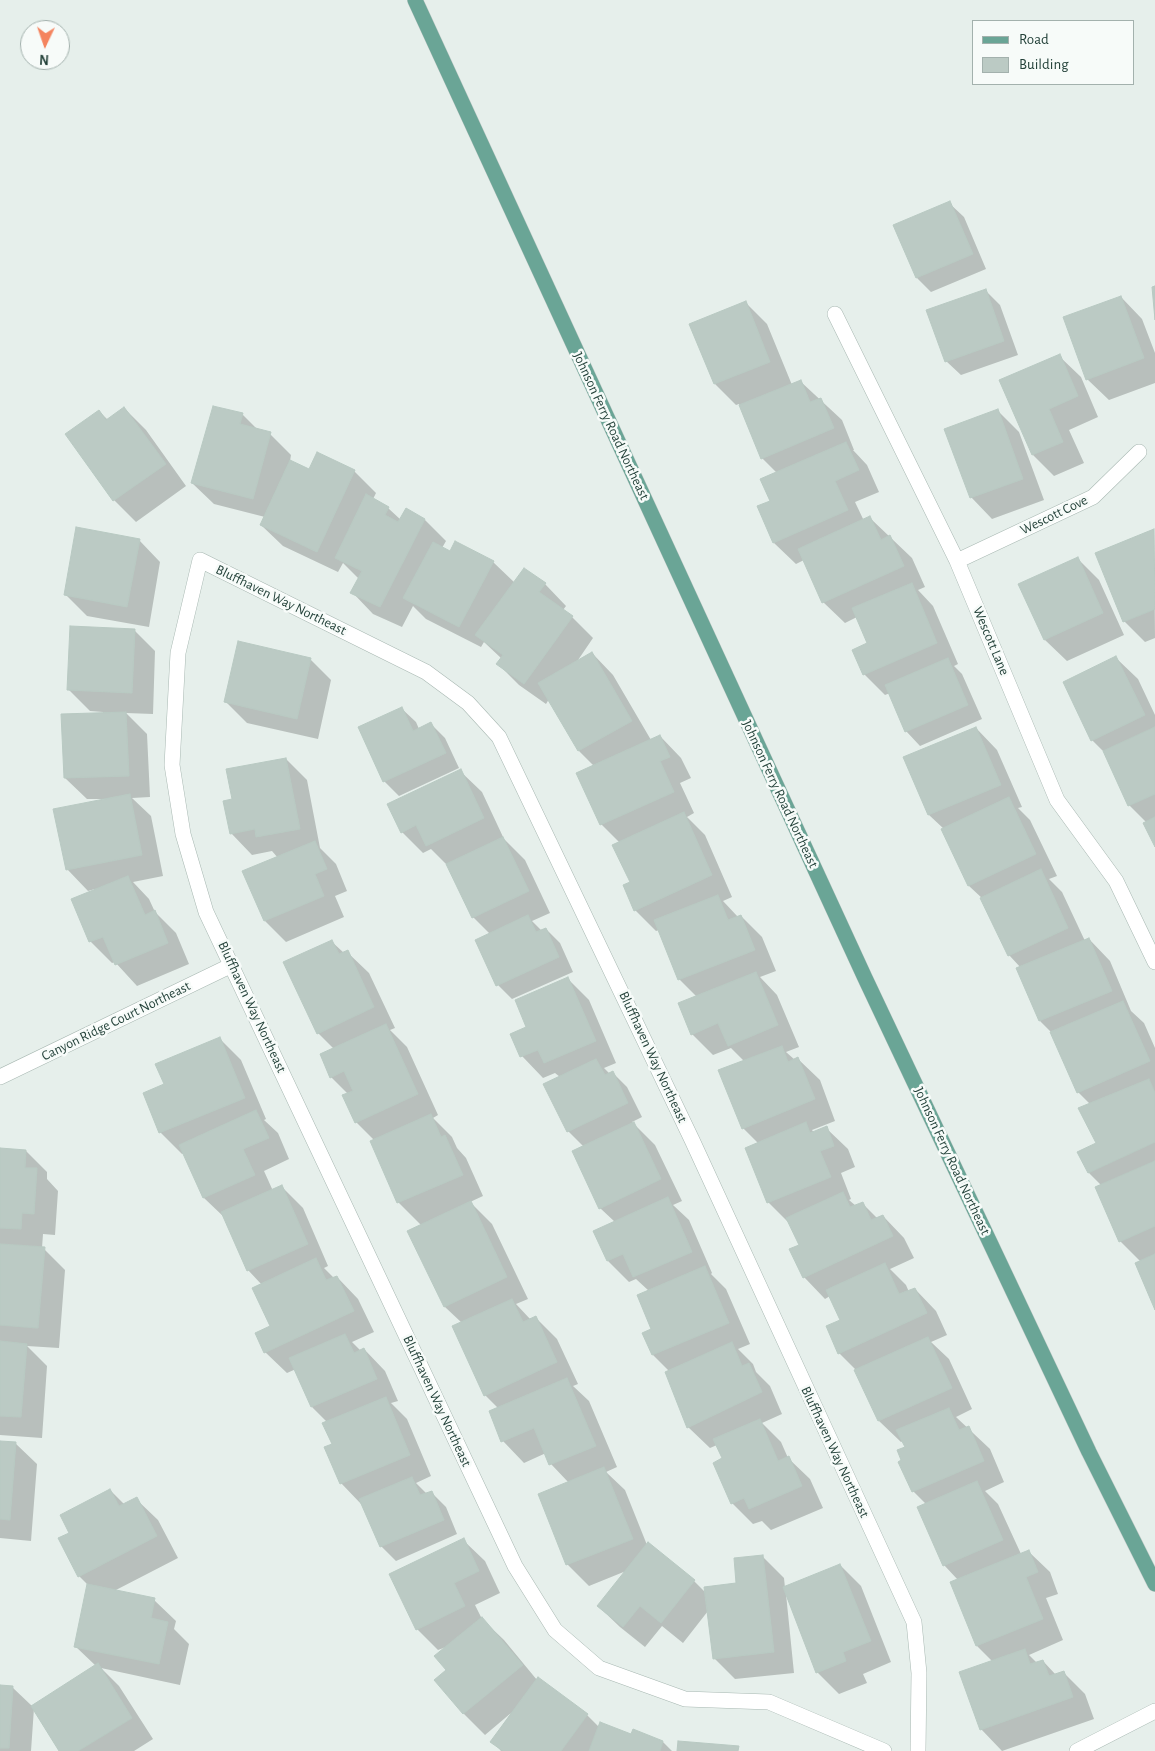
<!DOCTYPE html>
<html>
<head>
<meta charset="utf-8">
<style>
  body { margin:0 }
  #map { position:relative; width:1155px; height:1751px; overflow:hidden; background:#e6efeb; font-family:"Alegreya Sans",sans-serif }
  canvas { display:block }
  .legend { position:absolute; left:972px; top:20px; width:162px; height:65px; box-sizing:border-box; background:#f7fbf9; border:1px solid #a3b1ad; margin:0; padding:6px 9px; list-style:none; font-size:15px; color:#24423a }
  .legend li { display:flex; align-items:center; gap:10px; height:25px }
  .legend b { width:25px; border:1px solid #a3b1ad }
  .north { position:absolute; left:20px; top:20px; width:50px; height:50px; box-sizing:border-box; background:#f7fbf9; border:1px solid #a3b1ad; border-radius:50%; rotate:183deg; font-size:14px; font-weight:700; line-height:20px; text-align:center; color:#24423a }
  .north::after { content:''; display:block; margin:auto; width:18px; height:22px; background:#f4845f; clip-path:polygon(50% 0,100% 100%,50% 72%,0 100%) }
</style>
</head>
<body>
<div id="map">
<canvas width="1155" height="1751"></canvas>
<ul class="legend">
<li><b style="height:6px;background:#6aa596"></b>Road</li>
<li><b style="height:14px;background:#bbcac4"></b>Building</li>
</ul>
<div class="north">N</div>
</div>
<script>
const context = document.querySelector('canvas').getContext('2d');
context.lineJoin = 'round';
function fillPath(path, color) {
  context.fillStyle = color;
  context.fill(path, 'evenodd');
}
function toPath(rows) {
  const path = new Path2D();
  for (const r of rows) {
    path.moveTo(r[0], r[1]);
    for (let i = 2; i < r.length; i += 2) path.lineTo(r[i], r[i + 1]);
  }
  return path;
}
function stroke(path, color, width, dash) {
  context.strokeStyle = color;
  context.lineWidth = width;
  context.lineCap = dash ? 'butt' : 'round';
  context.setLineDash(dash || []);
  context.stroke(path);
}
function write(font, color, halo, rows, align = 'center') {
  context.font = font + ' "Alegreya Sans",sans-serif';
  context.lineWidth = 5;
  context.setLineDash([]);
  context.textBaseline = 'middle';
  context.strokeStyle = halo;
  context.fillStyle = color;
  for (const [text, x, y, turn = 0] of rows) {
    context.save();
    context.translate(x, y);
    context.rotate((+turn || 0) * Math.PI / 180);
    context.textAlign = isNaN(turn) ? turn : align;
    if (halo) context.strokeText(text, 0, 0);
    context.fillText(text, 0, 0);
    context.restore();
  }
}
const shadow = toPath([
  [949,203,964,217,986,269,931,292,917,278,894,226],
  [985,290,1000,305,1018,355,961,375,946,361],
  [1121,297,1142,319,1155,353,1155,383,1109,400,1087,379],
  [745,302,767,324,792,385,800,381,842,420,854,450,853,450,867,465,879,492,855,502,864,521,870,518,912,558,925,587,918,590,933,606,958,664,954,666,962,674,982,719,920,746,906,731,890,693,885,695,864,674,869,644,857,617,845,623,823,602,804,560,796,564,774,543,758,507,771,502,777,473,762,458,739,404,736,405,715,384,691,324],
  [1059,356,1081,377,1098,417,1069,430,1084,463,1054,476,1033,455],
  [124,408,146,430,186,486,136,522,114,500,67,434,99,411,108,420],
  [214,408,243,415,259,431,270,434,291,455,290,461,310,471,354,471,376,493,373,499,388,508,401,520,425,520,446,541,442,548,450,552,493,562,515,583,545,584,566,606,563,610,572,617,593,638,576,663,592,653,613,675,651,740,660,736,681,758,691,778,680,783,694,813,687,817,705,835,732,897,723,901,738,917,741,916,762,937,776,971,760,977,777,995,799,1047,786,1052,795,1060,798,1059,820,1080,835,1121,812,1130,814,1133,826,1128,848,1149,855,1167,841,1173,851,1199,849,1200,856,1206,862,1203,878,1219,883,1216,904,1238,914,1258,890,1269,906,1285,909,1292,915,1289,936,1311,947,1335,931,1342,949,1359,972,1409,956,1417,990,1449,1004,1482,985,1491,998,1504,1021,1554,1028,1551,1050,1572,1058,1594,1046,1598,1063,1640,1029,1655,1037,1663,1043,1661,1056,1675,1063,1672,1085,1694,1094,1719,1002,1751,981,1729,993,1662,977,1646,951,1582,958,1580,944,1565,926,1504,913,1491,900,1462,903,1461,907,1448,903,1441,901,1442,879,1421,857,1371,839,1353,842,1321,830,1296,825,1299,804,1277,801,1245,790,1224,768,1202,758,1143,743,1128,744,1061,731,1048,713,1055,692,1034,697,997,679,979,659,930,656,931,635,910,631,883,620,843,601,824,594,766,579,751,549,699,546,704,519,685,498,664,502,659,484,642,481,647,426,619,413,606,402,627,373,614,352,592,359,579,343,563,338,572,283,546,261,525,265,517,214,504,192,483],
  [998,411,1019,432,1044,500,992,519,971,497],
  [1154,531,1155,638,1145,642,1124,621,1096,554],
  [139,540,160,562,149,627,87,616,65,594],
  [1077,558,1099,580,1124,635,1067,661,1045,640,1020,584],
  [134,630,155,651,153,714,126,713,147,734,150,797,132,798,151,816,163,876,133,882,149,899,155,912,176,933,189,964,137,986,115,962,112,963,90,941,95,889,88,891,67,869,104,799,87,799,65,778,103,714,103,712,90,711,69,690],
  [1116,658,1138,679,1155,715,1155,844,1147,823,1129,805,1106,754,1092,740],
  [310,659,331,680,318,739,247,723,226,702],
  [401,708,416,722,419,729,431,724,445,738,459,768,399,796,384,781,359,728],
  [976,728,997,750,1022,807,1018,808,1030,820,1057,876,1049,879,1062,892,1085,941,1089,939,1110,961,1131,1011,1144,1023,1155,1048,1155,1307,1141,1262,1120,1241,1102,1186,1089,1173,1079,1152,1097,1144,1090,1104,1078,1092,1052,1033,1040,1021,1018,969,1021,968,1009,955,983,899,969,886,942,830,944,829,929,815,905,757],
  [286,759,307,780,320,848,336,864,347,891,335,896,344,917,286,942,265,921,278,858,272,851,252,855,231,833,234,800],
  [460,771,482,792,504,839,525,860,550,913,532,921,542,931,546,929,560,943,573,972,512,999,498,985,490,934,473,917,448,866,431,849,423,853,402,832],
  [331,941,344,953,347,952,369,973,395,1028,390,1030,407,1047,438,1115,433,1118,452,1137,457,1148,466,1158,483,1196,470,1202,492,1224,528,1299,516,1304,531,1320,536,1318,557,1339,578,1384,573,1386,589,1401,617,1467,606,1472,625,1490,647,1545,694,1581,706,1593,738,1584,762,1556,784,1578,785,1588,840,1565,861,1586,891,1662,863,1674,867,1683,839,1694,817,1672,786,1594,794,1673,735,1679,714,1658,708,1611,683,1643,662,1626,645,1647,620,1627,598,1606,626,1571,589,1586,567,1564,569,1483,551,1464,546,1453,524,1463,503,1441,490,1411,498,1408,485,1395,462,1323,445,1307,409,1231,421,1225,398,1202,372,1142,374,1140,356,1122,348,1094,331,1077,334,1049,318,1033],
  [568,979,589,1000,616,1063,604,1068,610,1074,613,1073,627,1087,642,1117,632,1122,655,1145,682,1201,673,1205,689,1220,712,1273,711,1274,726,1289,750,1344,738,1349,753,1364,756,1372,770,1386,782,1414,762,1423,781,1442,788,1458,810,1479,823,1508,771,1530,762,1521,753,1524,732,1503,724,1459,717,1445,710,1448,688,1427,669,1371,653,1355,653,1330,649,1291,636,1279,629,1282,608,1261,615,1222,600,1208,584,1147,568,1131,560,1077,555,1073,543,1078,522,1056,528,1028],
  [220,1039,241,1060,266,1119,264,1120,278,1133,289,1159,264,1171,273,1191,282,1187,303,1208,328,1266,324,1268,334,1278,337,1277,358,1299,374,1332,352,1342,361,1351,364,1349,385,1371,398,1401,391,1403,407,1419,431,1476,416,1483,427,1494,431,1492,446,1507,457,1534,396,1561,381,1546,362,1505,341,1483,327,1422,312,1407,296,1369,287,1373,265,1352,272,1326,262,1285,248,1270,225,1218,204,1198,184,1153,182,1154,160,1132,144,1094,166,1085],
  [0,1149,26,1151,47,1172,47,1179,58,1191,55,1235,43,1234,42,1248,44,1249,65,1270,59,1348,27,1346,47,1366,42,1438,0,1435],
  [0,1442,15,1443,37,1464,31,1541,0,1538],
  [110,1490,125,1505,136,1499,158,1520,178,1558,114,1591,154,1600,176,1621,174,1629,189,1644,180,1685,101,1668,119,1686,153,1739,134,1751,60,1751,34,1708,31,1751,0,1751,0,1686,12,1687,32,1706,96,1666,75,1646,88,1585,80,1577,60,1539,70,1533],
  [463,1540,485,1561,500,1593,475,1605,482,1619,504,1640,537,1680,587,1715,599,1727,632,1735,634,1731,663,1742,672,1751,501,1751,492,1741,511,1713,485,1735,464,1714,436,1680,448,1670,446,1647,438,1650,417,1629]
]);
const building = toPath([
  [950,201,973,254,916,278,893,225,950,201],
  [1155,286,1155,320,1152,287,1155,286],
  [986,289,1004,341,945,362,926,310,986,289],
  [1121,296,1144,358,1086,380,1063,317,1121,296],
  [746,301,770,362,714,384,689,324,746,301],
  [1060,354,1078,396,1049,409,1063,442,1032,455,999,380,1060,354],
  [801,380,810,402,821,398,834,428,761,459,739,405,801,380],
  [213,406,243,413,240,424,271,432,253,499,191,483,213,406],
  [124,407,166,464,113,501,65,434,99,410,106,420,124,407],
  [998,409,1023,479,970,498,944,429,998,409],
  [846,442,859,470,835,481,848,510,773,543,757,506,770,501,760,479,846,442],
  [317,452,355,470,317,552,260,525,290,460,309,469,317,452],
  [366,494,389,507,385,515,398,522,406,508,425,519,380,607,350,593,362,571,335,558,366,494],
  [870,516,881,540,890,535,904,566,822,603,798,549,870,516],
  [76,527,140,539,127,607,64,595,76,527],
  [1154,529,1155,609,1123,622,1095,553,1154,529],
  [455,541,494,561,459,627,403,598,433,542,450,551,455,541],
  [1078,557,1103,613,1044,640,1018,584,1078,557],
  [524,568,546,583,539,592,573,616,524,684,496,664,503,655,475,635,524,568],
  [912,583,937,643,863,675,852,650,867,643,852,608,912,583],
  [70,626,135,629,132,693,67,690,70,626],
  [238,641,311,658,297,719,224,702,238,641],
  [592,652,632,721,578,751,538,683,592,652],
  [1116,656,1145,715,1091,741,1063,682,1116,656],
  [948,658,968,705,905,732,885,685,948,658],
  [402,707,413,731,431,722,446,753,383,782,358,727,402,707],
  [126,712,129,776,64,778,61,714,126,712],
  [976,727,1001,785,928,815,903,757,976,727],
  [1155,727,1155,794,1128,806,1103,751,1155,727],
  [660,735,670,757,660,761,674,792,600,825,576,773,660,735],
  [286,758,300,829,256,837,255,829,230,834,223,801,232,799,226,769,286,758],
  [461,769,484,818,426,846,416,825,401,833,387,804,461,769],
  [130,794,142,855,66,870,53,809,130,794],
  [1009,797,1036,854,968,886,941,829,1009,797],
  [684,812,712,875,634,911,623,885,630,882,612,845,684,812],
  [1155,817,1155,847,1143,823,1155,817],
  [503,837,529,891,472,918,446,864,503,837],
  [315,841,327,869,315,874,324,896,264,921,242,871,315,841],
  [1041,869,1068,928,1008,956,980,898,1041,869],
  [128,876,145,915,155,910,168,943,115,965,103,937,89,942,71,899,128,876],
  [718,895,728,920,741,915,755,950,678,980,654,920,718,895],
  [528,915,536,932,546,928,559,957,496,986,475,940,528,915],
  [1089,938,1112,991,1039,1021,1016,968,1089,938],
  [332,940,339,954,348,950,374,1007,317,1034,283,962,332,940],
  [756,972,778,1025,728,1046,718,1023,691,1035,678,1003,756,972],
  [568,977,596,1041,544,1063,538,1050,520,1057,510,1034,526,1027,515,1000,568,977],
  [1123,1001,1150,1061,1077,1093,1050,1032,1123,1001],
  [386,1024,418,1094,355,1123,342,1095,353,1091,344,1071,330,1078,320,1054,386,1024],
  [220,1037,245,1098,159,1133,143,1093,164,1084,155,1064,220,1037],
  [782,1046,788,1062,798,1057,815,1099,742,1129,718,1070,782,1046],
  [596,1059,605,1075,613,1071,628,1103,567,1132,543,1084,596,1059],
  [1149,1079,1155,1093,1155,1142,1088,1173,1077,1152,1096,1143,1078,1108,1149,1079],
  [256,1110,269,1138,243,1149,255,1175,203,1198,179,1145,256,1110],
  [431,1114,441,1137,445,1135,463,1175,397,1203,370,1141,431,1114],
  [634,1122,661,1179,599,1209,572,1151,634,1122],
  [806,1122,810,1133,827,1126,834,1146,820,1151,831,1177,767,1203,745,1148,806,1122],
  [0,1148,26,1150,25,1168,37,1168,34,1214,22,1213,21,1229,0,1228,0,1148],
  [1155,1161,1155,1226,1119,1242,1095,1187,1155,1161],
  [282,1185,308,1244,247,1271,221,1212,282,1185],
  [843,1192,850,1207,863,1202,871,1220,883,1215,893,1236,803,1278,789,1249,799,1245,786,1218,843,1192],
  [668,1197,692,1252,633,1277,623,1254,607,1261,593,1231,668,1197],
  [471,1201,507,1277,444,1307,407,1231,471,1201],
  [0,1244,45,1247,38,1328,0,1325,0,1244],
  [1155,1254,1155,1310,1135,1263,1155,1254],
  [316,1258,326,1280,337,1276,354,1311,264,1353,255,1333,270,1326,252,1288,316,1258],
  [885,1263,899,1294,915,1288,927,1313,838,1354,826,1326,840,1320,826,1290,885,1263],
  [705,1266,729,1323,652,1355,642,1333,651,1329,637,1295,705,1266],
  [512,1299,523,1322,536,1316,557,1362,484,1396,452,1326,512,1299],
  [345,1334,354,1353,364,1348,377,1379,311,1407,289,1358,345,1334],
  [928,1337,952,1388,878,1421,854,1370,928,1337],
  [0,1341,27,1344,21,1417,0,1416,0,1341],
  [732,1342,742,1366,749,1363,762,1392,687,1428,665,1372,732,1342],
  [567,1378,596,1446,549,1465,534,1428,501,1442,489,1411,567,1378],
  [386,1397,410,1455,340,1484,324,1447,332,1444,322,1423,386,1397],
  [949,1408,959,1430,969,1426,984,1461,912,1492,898,1462,901,1460,897,1450,905,1447,896,1430,949,1408],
  [760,1419,778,1461,789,1456,802,1486,749,1509,744,1498,731,1504,713,1463,722,1458,713,1439,760,1419],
  [0,1441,16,1442,10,1520,0,1519,0,1441],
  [604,1467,633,1539,566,1565,538,1494,604,1467],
  [412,1477,420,1495,432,1491,444,1520,380,1547,359,1499,412,1477],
  [977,1481,1003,1540,943,1566,917,1507,977,1481],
  [110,1489,119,1506,137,1497,157,1536,78,1577,58,1538,69,1533,60,1515,110,1489],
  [464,1538,479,1571,454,1583,465,1606,416,1630,389,1574,464,1538],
  [648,1542,695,1580,661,1623,640,1606,623,1627,597,1606,648,1542],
  [1029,1550,1038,1572,1026,1577,1043,1619,976,1646,950,1582,1029,1550],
  [763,1555,774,1652,713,1659,704,1587,736,1583,734,1558,763,1555],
  [840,1564,871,1641,843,1652,846,1661,816,1673,783,1587,840,1564],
  [87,1584,155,1598,151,1618,168,1622,159,1664,74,1647,87,1584],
  [482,1617,523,1665,463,1714,434,1680,446,1670,434,1656,482,1617],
  [1025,1649,1030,1664,1043,1660,1049,1676,1064,1671,1073,1697,980,1730,959,1672,1025,1649],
  [98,1663,132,1718,78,1751,59,1751,31,1706,98,1663],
  [538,1677,588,1714,561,1751,503,1751,490,1742,538,1677],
  [0,1685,13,1686,9,1748,0,1748,0,1685],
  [600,1722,631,1734,633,1729,663,1741,660,1751,589,1751,600,1722],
  [678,1741,739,1746,738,1751,677,1751,678,1741]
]);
const minor = toPath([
  [835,314,957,561,1057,800,1116,881,1155,962],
  [957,561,1093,497,1139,452],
  [0,1077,232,965],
  [884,1751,769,1702,685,1699,599,1668,555,1630,515,1566,206,912,183,834,172,765,178,653,200,560,426,672,468,703,499,737,692,1140,914,1622,919,1673,918,1751],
  [1077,1751,1155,1711]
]);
const major = toPath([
  [415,0,865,978,1089,1452,1155,1584]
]);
const streetNames = [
  ["Johnson Ferry Road Northeast",611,426,65],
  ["Wescott Cove",1054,515,-26],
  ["Bluffhaven Way Northeast",281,600,26],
  ["Wescott Lane",991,641,67],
  ["Johnson Ferry Road Northeast",780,794,65],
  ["Bluffhaven Way Northeast",252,1007,65],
  ["Canyon Ridge Court Northeast",116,1021,-26],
  ["Bluffhaven Way Northeast",653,1057,65],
  ["Johnson Ferry Road Northeast",952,1161,65],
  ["Bluffhaven Way Northeast",437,1401,65],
  ["Bluffhaven Way Northeast",835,1452,65]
];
fillPath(shadow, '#0003');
fillPath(building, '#bbcac4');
stroke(building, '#b8c9c2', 1);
stroke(minor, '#a8b8b2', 16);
stroke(major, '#c2cac8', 16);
stroke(minor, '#fff', 15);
stroke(major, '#6aa596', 15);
write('14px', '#24423a', '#f7fbf9', streetNames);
</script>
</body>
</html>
